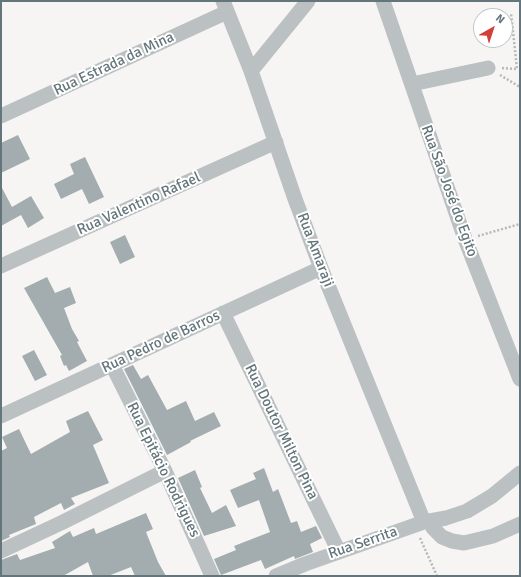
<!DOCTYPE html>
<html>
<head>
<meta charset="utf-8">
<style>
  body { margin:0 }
  #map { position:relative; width:521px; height:577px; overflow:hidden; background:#f6f5f3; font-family:Signika,sans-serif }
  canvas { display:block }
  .frame { position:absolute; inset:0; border:2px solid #64757b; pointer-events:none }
  .north { position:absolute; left:473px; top:8px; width:40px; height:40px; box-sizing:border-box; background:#fff; border:1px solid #c1c8ca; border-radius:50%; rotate:39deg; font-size:11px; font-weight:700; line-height:16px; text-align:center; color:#64757b }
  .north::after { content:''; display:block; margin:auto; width:14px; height:18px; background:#d04139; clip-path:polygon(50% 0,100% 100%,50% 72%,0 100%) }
</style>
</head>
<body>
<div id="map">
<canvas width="521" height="577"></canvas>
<div class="frame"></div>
<div class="north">N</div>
</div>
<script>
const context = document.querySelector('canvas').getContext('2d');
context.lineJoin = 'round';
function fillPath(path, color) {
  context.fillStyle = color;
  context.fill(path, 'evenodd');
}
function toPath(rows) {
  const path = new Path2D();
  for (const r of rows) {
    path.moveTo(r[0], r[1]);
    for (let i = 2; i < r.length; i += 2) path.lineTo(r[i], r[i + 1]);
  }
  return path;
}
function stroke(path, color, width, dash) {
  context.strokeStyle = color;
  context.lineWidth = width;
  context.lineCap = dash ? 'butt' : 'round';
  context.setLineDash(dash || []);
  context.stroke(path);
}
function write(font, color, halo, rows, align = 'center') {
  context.font = font + ' Signika,sans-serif';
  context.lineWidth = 4;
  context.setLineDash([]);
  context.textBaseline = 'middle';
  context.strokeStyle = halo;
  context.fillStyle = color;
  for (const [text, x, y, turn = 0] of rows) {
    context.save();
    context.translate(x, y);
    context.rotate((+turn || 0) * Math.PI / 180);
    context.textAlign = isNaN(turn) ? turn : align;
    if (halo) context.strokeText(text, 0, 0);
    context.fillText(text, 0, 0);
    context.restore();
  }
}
const building = toPath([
  [18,135,30,159,1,173,1,143],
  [85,157,104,197,89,204,82,189,61,199,54,184,74,174,70,164],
  [1,186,12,207,31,196,44,218,28,228,21,215,1,226],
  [125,235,135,257,120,264,110,242],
  [47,277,55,293,70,287,76,303,64,308,72,329,79,341,77,342,87,361,69,371,66,365,64,366,60,356,62,355,24,288],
  [34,350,47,375,35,381,22,356],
  [133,365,141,379,148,375,167,410,186,401,195,421,214,412,221,426,190,441,191,442,167,455,124,369],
  [88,411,103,440,93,445,109,483,71,498,75,504,64,510,61,503,34,517,36,524,9,535,10,537,1,541,1,451,7,448,2,437,19,429,31,454,70,432,66,421],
  [264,468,273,492,278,489,291,523,297,521,301,532,316,526,322,538,310,544,313,552,295,559,294,556,265,569,261,560,221,575,214,559,236,550,234,546,270,532,259,500,238,508,230,490,256,479,253,473],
  [195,470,202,487,200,488,212,513,226,505,236,526,204,536,178,478],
  [146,513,153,529,146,532,158,562,166,576,135,576,131,567,108,576,93,576,88,562,63,576,1,576,1,560,17,554,20,560,55,548,52,542,70,531,73,537,94,528,96,534]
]);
const path = toPath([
  [502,68,517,69,511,13],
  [500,75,520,87],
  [478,236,520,224],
  [420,538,437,576]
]);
const minor = toPath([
  [223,1,251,71,295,199,321,268,424,522,305,564,276,576],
  [383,1,465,239,520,379],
  [251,71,308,1],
  [412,84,488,68],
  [1,116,227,12],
  [1,266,276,142],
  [223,313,339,552],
  [112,365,165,471,212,576],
  [1,416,321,268],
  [430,521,433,528,442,537,452,541,464,543,493,536,520,524],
  [424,522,446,518,467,511,492,496,520,473],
  [1,551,61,523,165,471]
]);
const streetNames = [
  ["Rua Estrada da Mina",114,64,-25],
  ["Rua São José do Egito",449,191,70],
  ["Rua Valentino Rafael",139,204,-24],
  ["Rua Amaraji",315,250,69],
  ["Rua Pedro de Barros",161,342,-25],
  ["Rua Doutor Milton Pina",281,432,64],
  ["Rua Epitácio Rodrigues",163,470,64],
  ["Rua Serrita",363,543,-19]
];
fillPath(building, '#a3acaf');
stroke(path, '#b5b9bb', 2.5, [2, 2]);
stroke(minor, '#bbc0c2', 15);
write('15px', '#64757b', '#fff', streetNames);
</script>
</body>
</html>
